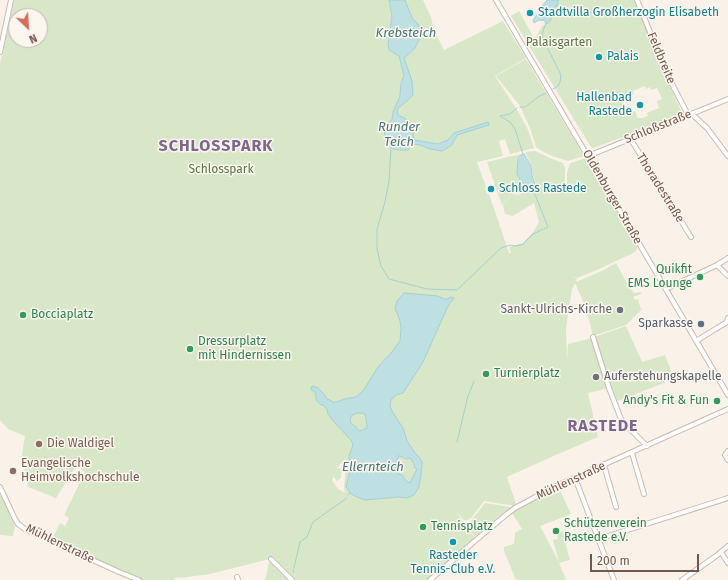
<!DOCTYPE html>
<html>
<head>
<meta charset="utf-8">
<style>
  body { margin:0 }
  #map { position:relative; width:728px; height:580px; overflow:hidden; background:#faf2e9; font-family:"Fira Sans",sans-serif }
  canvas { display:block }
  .north { position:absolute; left:8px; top:8px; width:40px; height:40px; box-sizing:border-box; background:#fdf6ef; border:1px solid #c5b7af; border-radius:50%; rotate:155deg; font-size:11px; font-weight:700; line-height:16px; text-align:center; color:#72584f }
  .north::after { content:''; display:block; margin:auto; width:14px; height:18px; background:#d76c5b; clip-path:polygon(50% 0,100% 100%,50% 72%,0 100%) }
  .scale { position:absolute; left:590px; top:554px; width:109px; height:18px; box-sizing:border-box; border:2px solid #72584f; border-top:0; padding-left:5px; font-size:12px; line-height:14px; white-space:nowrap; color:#72584f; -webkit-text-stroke:3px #fdf6ef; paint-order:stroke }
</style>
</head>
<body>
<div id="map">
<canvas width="728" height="580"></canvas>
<div class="north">N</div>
<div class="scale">200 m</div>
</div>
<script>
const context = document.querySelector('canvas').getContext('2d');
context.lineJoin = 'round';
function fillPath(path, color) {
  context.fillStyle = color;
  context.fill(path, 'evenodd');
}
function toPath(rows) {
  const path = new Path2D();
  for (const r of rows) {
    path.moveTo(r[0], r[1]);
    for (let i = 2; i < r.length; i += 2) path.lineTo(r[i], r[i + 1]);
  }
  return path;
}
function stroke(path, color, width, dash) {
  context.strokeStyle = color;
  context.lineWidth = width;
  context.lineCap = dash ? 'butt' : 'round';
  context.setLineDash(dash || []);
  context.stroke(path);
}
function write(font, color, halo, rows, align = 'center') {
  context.font = font + ' "Fira Sans",sans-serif';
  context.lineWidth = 3;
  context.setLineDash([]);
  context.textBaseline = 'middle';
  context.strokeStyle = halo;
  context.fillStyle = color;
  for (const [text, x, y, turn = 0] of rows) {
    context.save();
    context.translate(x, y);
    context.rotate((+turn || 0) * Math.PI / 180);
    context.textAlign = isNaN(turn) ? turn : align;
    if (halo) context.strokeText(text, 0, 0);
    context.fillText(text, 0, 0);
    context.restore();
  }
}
const green = toPath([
  [14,0,389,0,392,16,388,44,418,24,412,18,405,0,423,0,431,17,434,30,444,50,503,21,526,58,495,76,519,113,528,130,534,148,510,154,505,139,499,141,503,156,477,162,486,187,485,188,487,194,489,194,509,253,511,253,509,247,523,243,534,231,539,222,534,203,513,216,505,214,503,205,512,195,518,195,536,186,551,188,536,185,533,175,533,170,531,164,525,152,535,151,550,158,563,163,565,168,565,182,556,192,552,189,556,193,567,183,567,173,569,166,571,163,585,158,589,163,638,246,635,252,597,270,577,278,572,276,577,279,576,282,604,270,616,263,629,287,634,293,641,292,641,294,633,297,635,300,638,299,641,310,626,325,593,336,586,308,575,283,572,289,566,328,567,362,568,344,592,338,601,371,604,371,594,337,626,326,642,362,665,355,674,379,615,402,609,388,588,393,598,437,558,454,507,477,516,504,514,506,484,501,472,517,467,520,464,520,456,512,476,540,430,580,265,580,270,559,210,574,187,577,175,578,173,580,141,580,116,570,51,541,60,523,65,526,69,518,64,515,85,472,76,466,56,498,28,487,22,455,25,436,8,429,0,420,0,64],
  [16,16,40,16,40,40,16,40],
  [399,57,412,81,412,87,407,101,397,109,398,115,413,133,414,140,438,144,448,140,454,133,457,135,452,145,430,149,420,145,412,144,408,150,399,150,393,149,389,145,384,131,387,124,392,120,393,112,400,96,401,83,404,76],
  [345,459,346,466,344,487,345,493,338,489,332,480,336,471,334,477,337,481,341,478,342,469,337,468],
  [559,0,634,0,645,24,666,77,681,111,681,115,621,138,593,148,591,147,529,46,535,39,542,26,547,24,552,18,552,12],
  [645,86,646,89,650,87,651,90,657,88,662,99,657,101,659,108,647,113,648,116,643,118,638,118,635,111,627,114,621,99,634,94,633,91],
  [519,11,534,38,528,44,511,16],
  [526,59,584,156,568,161,552,156,540,150,536,147,530,128,520,106,496,76],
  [521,154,517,159,517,174,520,182,527,185,531,188,518,194,512,195,502,205,487,162],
  [559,488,571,514,540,526,559,562,553,540,558,539,557,533,562,531,570,560,559,563,566,580,516,580,504,551,504,547,514,544,515,533,522,529,512,513,529,503],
  [0,496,2,496,15,525,13,536,0,535],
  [485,503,511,507,475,537,468,527,473,518]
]);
const water = toPath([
  [389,0,405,0,412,18,418,24,421,31,420,38,415,48,404,58,412,81,413,95,407,101,397,109,398,115,406,119,410,123,413,133,414,140,438,144,448,140,454,133,488,122,489,125,457,135,452,145,442,151,430,149,420,145,412,144,408,150,399,150,393,149,386,141,384,131,387,124,392,120,393,112,400,96,401,83,404,76,399,56,389,50,388,44,392,16,389,0],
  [547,0,559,0,558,1,557,6,554,7,552,12,551,20,547,24,545,23,546,21,539,20,534,23,533,20,539,12,540,8,547,0],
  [524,154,530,164,532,170,532,175,535,185,532,187,521,182,517,174,518,158,521,155,524,154],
  [404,293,438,296,444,299,447,299,451,297,454,298,448,306,423,362,403,393,396,395,391,400,390,406,393,413,403,428,407,441,415,453,419,457,422,462,422,467,419,487,414,495,407,498,398,497,365,500,357,497,350,493,346,486,349,475,349,456,353,445,351,440,335,423,328,414,327,409,323,405,321,405,316,400,316,396,315,392,311,390,311,388,312,386,318,388,325,395,326,398,333,402,337,402,344,399,356,397,363,391,378,367,391,353,400,341,401,328,400,321,395,308,397,301,404,293],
  [357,413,361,413,365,414,366,418,367,428,360,431,358,430,356,427,351,423,350,421,351,416,357,413],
  [399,456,403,457,405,459,409,458,412,460,414,464,415,468,417,469,410,483,407,482,402,475,398,474,397,460,399,456]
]);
const stream = toPath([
  [546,23,542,34,544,41,561,75,560,82,558,86,553,89],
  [520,107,525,107,538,97,546,93],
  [517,108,510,114,500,116,510,122,515,129,523,154],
  [391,147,389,181,385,202,377,229,377,249,381,266,389,279,427,289,457,290,501,248,510,245,516,246,523,244,533,234,548,227,532,187],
  [457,442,468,396,474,381],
  [348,495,350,493],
  [293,572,300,542,307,537,313,522,347,498]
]);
const minor = toPath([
  [496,0,728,395],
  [637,0,668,76,688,115],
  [0,52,11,0],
  [693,113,694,116,707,128,728,156],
  [630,138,691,237],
  [588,156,728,99],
  [717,265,728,276],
  [666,289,717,265,728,258],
  [593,337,609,388,621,419,625,424,647,446],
  [696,341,727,322,728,318],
  [728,451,725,455,728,460],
  [632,453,644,494],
  [604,465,616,507],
  [575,478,614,580],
  [0,487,14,517,18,524,25,529,119,572,139,580],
  [599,539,728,498],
  [721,552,728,563],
  [271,559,292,580],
  [237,577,238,580],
  [430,580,476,540,507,514,515,508,528,501,556,486,728,409],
  [682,580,716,556,728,546]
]);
const markers = [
  [530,13,4,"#0f9aa8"],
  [599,57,4,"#0f9aa8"],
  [640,105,4,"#0f9aa8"],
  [491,189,4,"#0f9aa8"],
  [700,277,4,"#2e9e5b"],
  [620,310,4,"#6b7280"],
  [23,315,4,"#2e9e5b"],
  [701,324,4,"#5c6f8a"],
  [190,349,4,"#2e9e5b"],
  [486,374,4,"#2e9e5b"],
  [596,377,4,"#6b7280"],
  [717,401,4,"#2e9e5b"],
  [39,444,4,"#8d6e63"],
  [13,471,4,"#8d6e63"],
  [423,527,4,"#2e9e5b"],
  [556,531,4,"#2e9e5b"],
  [453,542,4,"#0f9aa8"]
];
const cultureNames = [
  ["Stadtvilla Großherzogin Elisabeth",538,13],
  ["Palais",607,57],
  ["Hallenbad",632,98,"right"],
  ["Rastede",632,112,"right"],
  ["Schloss Rastede",499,189],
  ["Rasteder",453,556,"center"],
  ["Tennis-Club e.V.",453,570,"center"]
];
const parkNames = [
  ["Palaisgarten",559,43],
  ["Schlosspark",221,170]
];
const streetNames = [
  ["Feldbreite",661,58,67],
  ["Schloßstraße",658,127,-22],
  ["Thoradestraße",660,188,58],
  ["Oldenburger Straße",612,197,60],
  ["Mühlenstraße",571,481,-25],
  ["Mühlenstraße",60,544,26]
];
const leisureNames = [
  ["Quikfit",692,270,"right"],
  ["EMS Lounge",692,284,"right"],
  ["Bocciaplatz",31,315],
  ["Dressurplatz",198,342],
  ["mit Hindernissen",198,356],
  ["Turnierplatz",494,374],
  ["Andy's Fit & Fun",709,401,"right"],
  ["Schützenverein",564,524],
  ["Rastede e.V.",564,538],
  ["Tennisplatz",431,527]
];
const worshipNames = [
  ["Sankt-Ulrichs-Kirche",612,310],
  ["Auferstehungskapelle",604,377,"left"]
];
const serviceNames = [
  ["Sparkasse",693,324]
];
const educationNames = [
  ["Die Waldigel",47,444],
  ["Evangelische",21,464],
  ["Heimvolkshochschule",21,478]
];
const waterNames = [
  ["Krebsteich",406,33],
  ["Runder",399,127],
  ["Teich",399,142],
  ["Ellernteich",373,467]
];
const districtNames = [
  ["SCHLOSSPARK",216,147],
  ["RASTEDE",603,427]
];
fillPath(green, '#d7e7c8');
fillPath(water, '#bfe0e2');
stroke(water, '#a6d0d3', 1);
stroke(stream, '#a6d0d3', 1);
stroke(minor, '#cbbab0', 6);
stroke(minor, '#fff', 4);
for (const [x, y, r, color] of markers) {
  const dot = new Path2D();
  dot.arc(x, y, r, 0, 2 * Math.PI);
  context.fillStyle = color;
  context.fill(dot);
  stroke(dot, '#fdf6ef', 1.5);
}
write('12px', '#0d838f', '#fdf6ef', cultureNames, 'left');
write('12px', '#5a7748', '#fdf6ef', parkNames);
write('12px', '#72584f', '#fdf6ef', streetNames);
write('12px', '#27864d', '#fdf6ef', leisureNames, 'left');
write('12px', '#5b616d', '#fdf6ef', worshipNames, 'right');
write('12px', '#4e5e75', '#fdf6ef', serviceNames, 'right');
write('12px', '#785e54', '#fdf6ef', educationNames, 'left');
write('italic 13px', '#47787c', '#fdf6ef', waterNames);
context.letterSpacing = '1px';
write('bold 16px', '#7d678e', '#fdf6ef', districtNames);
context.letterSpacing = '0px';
</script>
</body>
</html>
